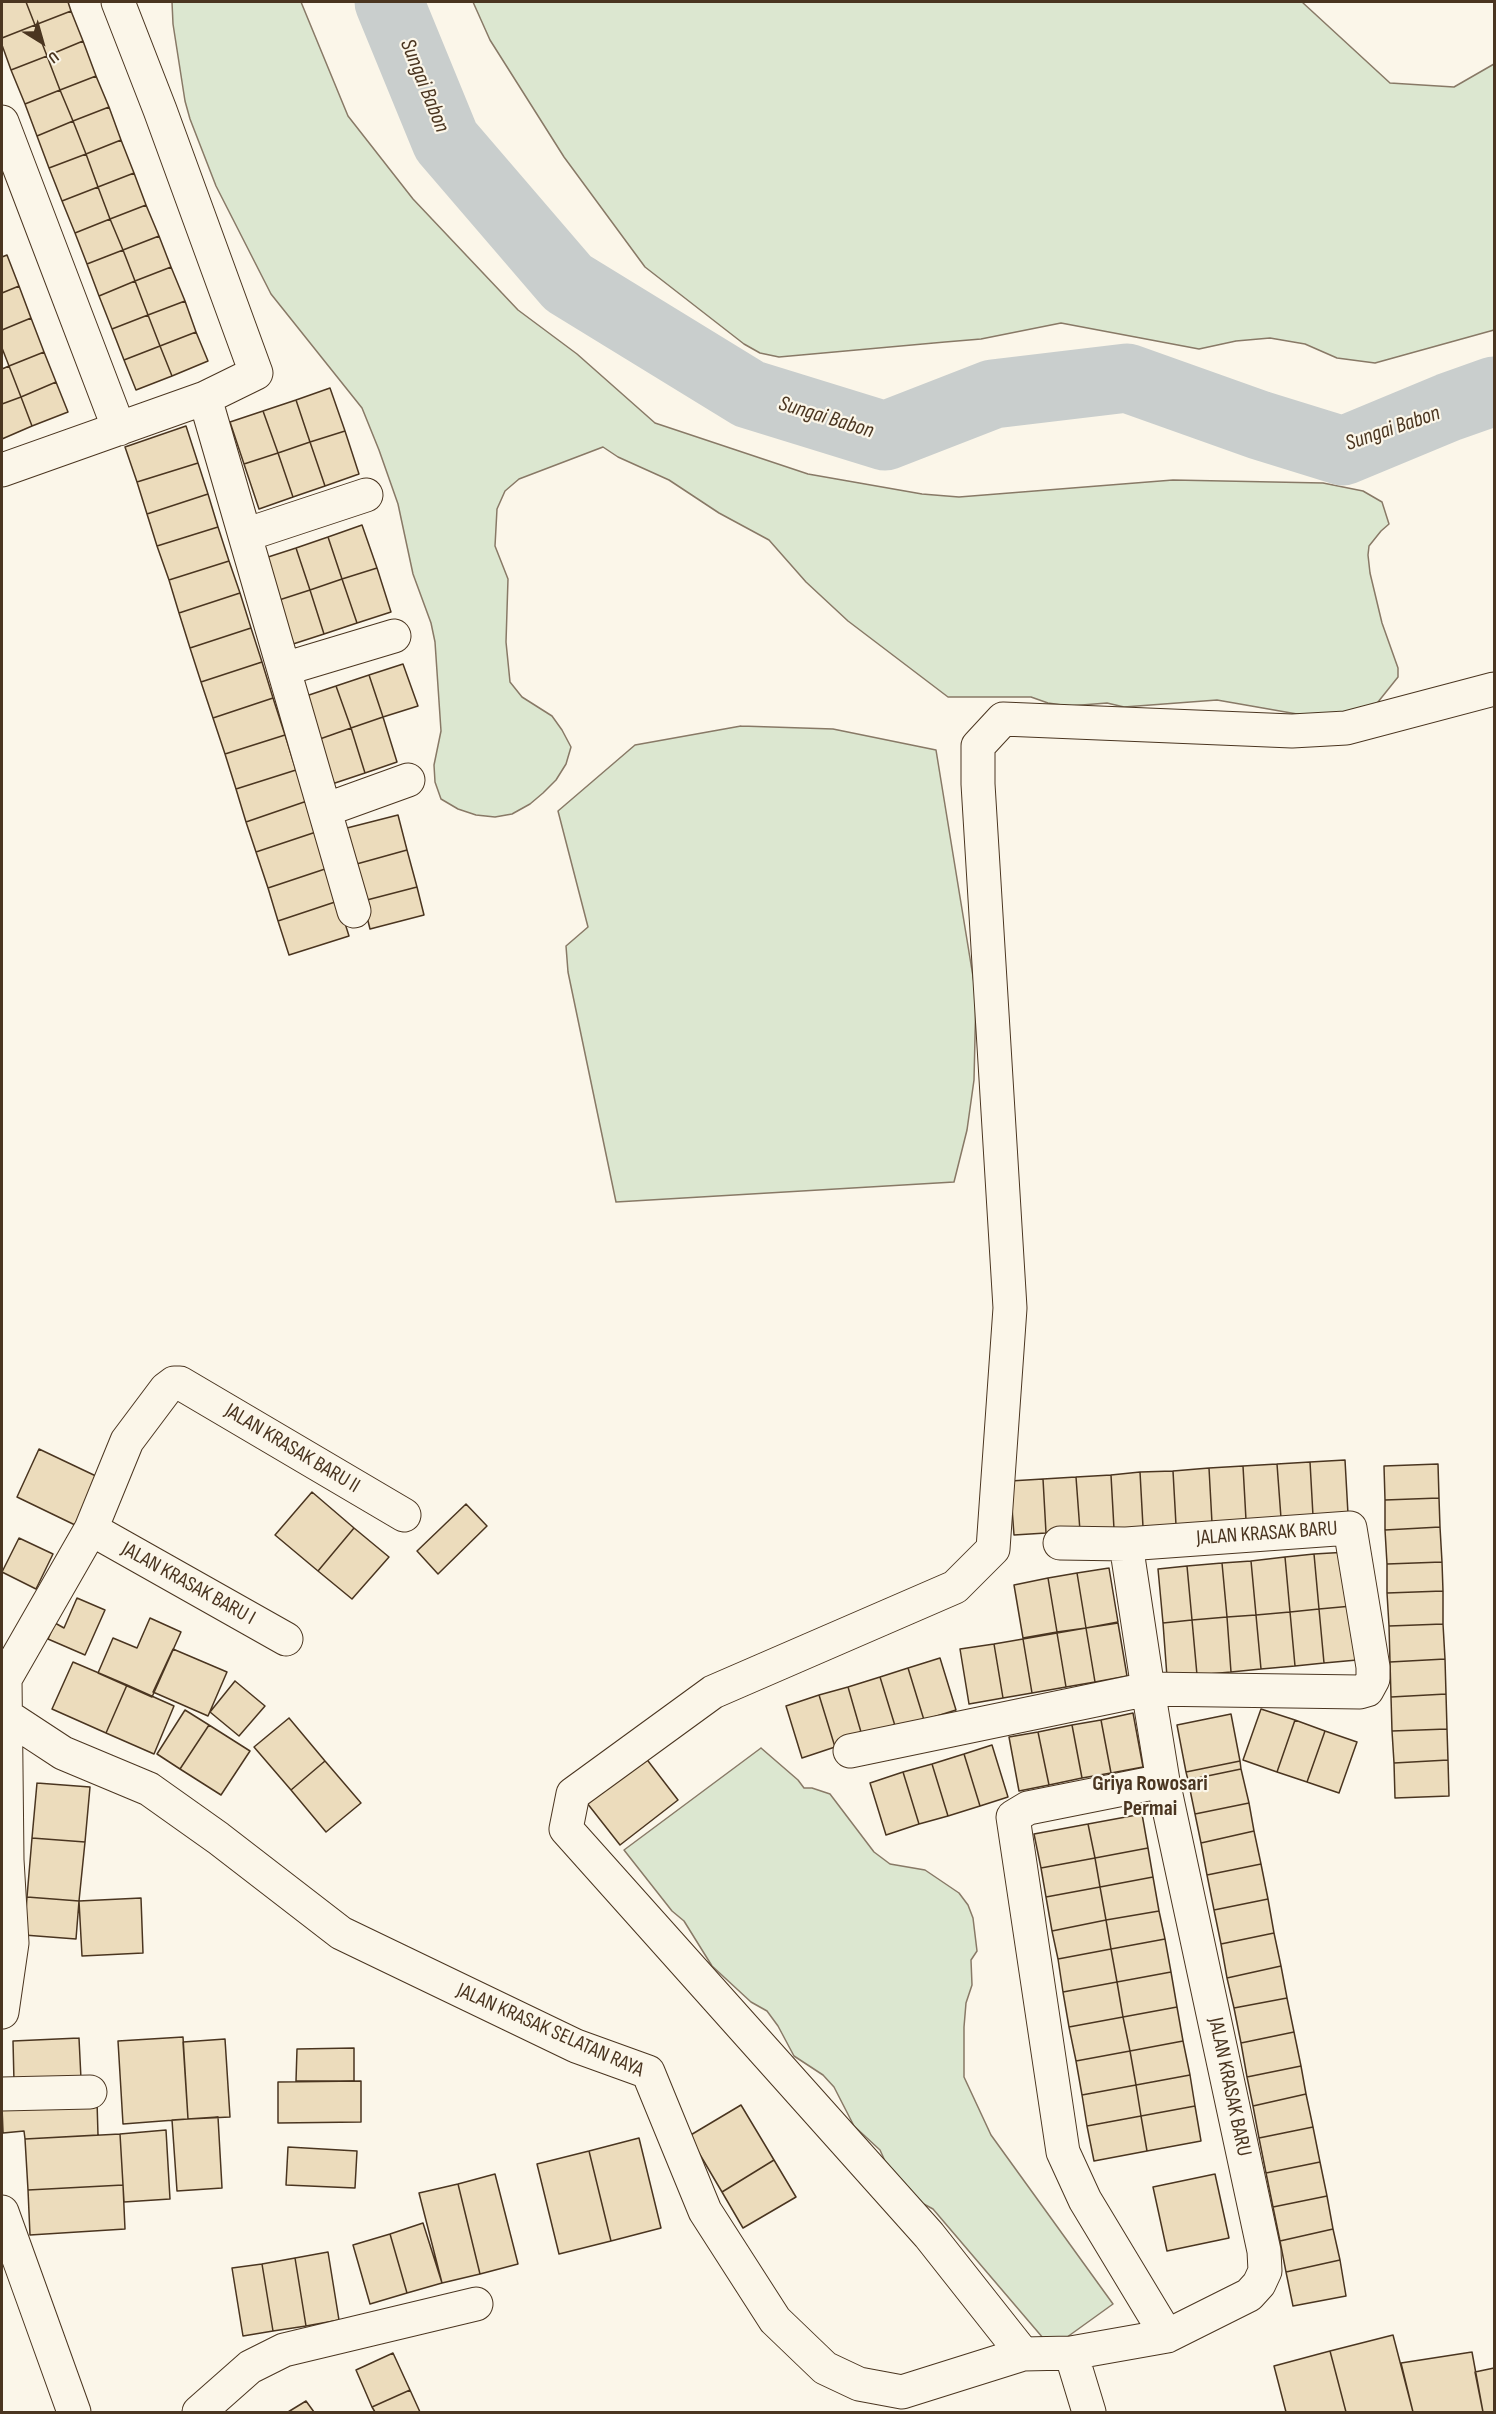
<!DOCTYPE html>
<html>
<head>
<meta charset="utf-8">
<style>
  body { margin:0 }
  #map { position:relative; width:1496px; height:2414px; overflow:hidden; background:#fbf6e9; font-family:"Sofia Sans Condensed",sans-serif }
  canvas { display:block }
  .frame { position:absolute; inset:0; border:3px solid #4a3520; pointer-events:none }
  .north { position:absolute; left:12px; top:12px; width:60px; height:60px; -webkit-text-stroke:4px #fbf6e9; paint-order:stroke; rotate:143deg; font-size:16px; font-weight:700; line-height:24px; text-align:center; color:#4a3520 }
  .north::after { content:''; display:block; margin:auto; width:21px; height:27px; background:#4a3520; clip-path:polygon(50% 0,100% 100%,50% 72%,0 100%) }
</style>
</head>
<body>
<div id="map">
<canvas width="1496" height="2414"></canvas>
<div class="frame"></div>
<div class="north">U</div>
</div>
<script>
const context = document.querySelector('canvas').getContext('2d');
context.lineJoin = 'round';
function fillPath(path, color) {
  context.fillStyle = color;
  context.fill(path, 'evenodd');
}
function toPath(rows) {
  const path = new Path2D();
  for (const r of rows) {
    path.moveTo(r[0], r[1]);
    for (let i = 2; i < r.length; i += 2) path.lineTo(r[i], r[i + 1]);
  }
  return path;
}
function stroke(path, color, width, dash) {
  context.strokeStyle = color;
  context.lineWidth = width;
  context.lineCap = dash ? 'butt' : 'round';
  context.setLineDash(dash || []);
  context.stroke(path);
}
function write(font, color, halo, rows, align = 'center') {
  context.font = font + ' "Sofia Sans Condensed",sans-serif';
  context.lineWidth = 4.5;
  context.setLineDash([]);
  context.textBaseline = 'middle';
  context.strokeStyle = halo;
  context.fillStyle = color;
  for (const [text, x, y, turn = 0] of rows) {
    context.save();
    context.translate(x, y);
    context.rotate((+turn || 0) * Math.PI / 180);
    context.textAlign = isNaN(turn) ? turn : align;
    if (halo) context.strokeText(text, 0, 0);
    context.fillText(text, 0, 0);
    context.restore();
  }
}
const green = toPath([
  [172,2,301,2,348,116,413,199,518,310,577,354,655,423,808,474,922,494,959,497,1173,480,1323,483,1363,491,1382,502,1389,524,1381,531,1369,546,1368,555,1370,573,1382,623,1398,668,1398,677,1374,707,1355,713,1297,714,1217,700,1124,707,1107,703,1069,706,1048,703,1031,697,948,697,848,621,806,582,769,540,719,513,669,480,618,457,603,447,519,479,505,491,497,509,495,546,508,579,506,642,510,682,522,697,552,716,562,730,571,747,566,764,556,780,543,793,530,804,512,814,495,817,476,815,458,809,441,799,435,782,434,765,441,731,435,642,431,623,413,574,398,504,379,450,362,408,271,294,216,186,190,119,185,101,173,24,172,2],
  [473,2,1302,2,1390,83,1454,87,1494,64,1494,330,1375,363,1337,358,1305,344,1270,338,1236,341,1199,349,1061,323,981,339,945,342,779,357,760,353,744,344,645,267,564,157,490,40,473,2],
  [741,726,833,729,936,750,976,995,974,1080,967,1130,954,1182,616,1202,568,972,566,946,588,927,558,811,635,745,741,726],
  [761,1748,798,1780,804,1788,812,1788,830,1794,874,1852,890,1864,925,1870,959,1893,968,1905,973,1918,977,1951,971,1960,972,1985,966,2003,964,2027,964,2077,991,2135,1113,2304,1063,2340,1049,2345,933,2209,905,2194,894,2181,880,2150,854,2126,834,2087,823,2075,794,2056,778,2026,767,2011,751,2002,712,1966,684,1921,672,1911,624,1850,761,1748]
]);
const river = toPath([
  [389,2,446,141,568,283,749,394,885,436,993,394,1127,378,1259,425,1343,451,1449,407,1494,391]
]);
const building = toPath([
  [2,2,26,2,35,25,2,38,2,2],
  [26,2,68,2,71,11,35,25,26,2],
  [71,11,83,41,47,56,35,25,71,11],
  [35,25,47,56,11,70,2,45,2,38,35,25],
  [83,41,96,76,60,90,47,56,83,41],
  [47,56,60,90,25,104,11,70,47,56],
  [96,76,109,107,73,121,60,90,96,76],
  [60,90,73,121,37,136,25,104,60,90],
  [109,107,121,140,86,154,73,121,109,107],
  [73,121,86,154,49,168,37,136,73,121],
  [121,140,134,173,98,187,86,154,121,140],
  [86,154,98,187,62,201,49,168,86,154],
  [134,173,146,205,110,219,98,187,134,173],
  [98,187,110,219,75,233,62,201,98,187],
  [146,205,159,236,123,250,110,219,146,205],
  [110,219,123,250,87,264,75,233,110,219],
  [159,236,171,267,135,281,123,250,159,236],
  [123,250,135,281,99,296,87,264,123,250],
  [7,255,19,286,2,293,2,257,7,255],
  [171,267,185,301,148,315,135,281,171,267],
  [135,281,148,315,112,329,99,296,135,281],
  [19,286,31,318,2,330,2,293,19,286],
  [185,301,196,332,160,346,148,315,185,301],
  [148,315,160,346,124,360,112,329,148,315],
  [31,318,44,352,9,366,2,348,2,330,31,318],
  [196,332,208,361,172,376,160,346,196,332],
  [160,346,172,376,136,390,124,360,160,346],
  [44,352,56,382,21,397,9,366,44,352],
  [9,366,21,397,2,404,2,369,9,366],
  [56,382,68,412,32,426,21,397,56,382],
  [330,388,345,431,310,442,296,400,330,388],
  [21,397,32,426,2,439,2,404,21,397],
  [296,400,310,442,278,453,263,411,296,400],
  [263,411,278,453,244,464,230,422,263,411],
  [186,426,198,463,137,482,125,447,186,426],
  [345,431,359,474,325,486,310,442,345,431],
  [310,442,325,486,293,497,278,453,310,442],
  [278,453,293,497,259,509,244,464,278,453],
  [198,463,208,494,147,514,137,482,198,463],
  [208,494,218,527,157,546,147,514,208,494],
  [362,525,377,568,342,579,328,537,362,525],
  [218,527,229,561,169,580,157,546,218,527],
  [328,537,342,579,310,590,296,548,328,537],
  [296,548,310,590,276,601,262,559,296,548],
  [229,561,240,593,179,613,169,580,229,561],
  [377,568,391,612,357,623,342,579,377,568],
  [342,579,357,623,324,634,310,590,342,579],
  [310,590,324,634,290,645,276,601,310,590],
  [240,593,251,628,190,648,179,613,240,593],
  [251,628,262,662,201,682,190,648,251,628],
  [262,662,273,698,213,718,201,682,262,662],
  [403,664,418,706,383,717,369,675,403,664],
  [369,675,383,717,351,728,336,686,369,675],
  [336,686,351,728,317,740,303,697,336,686],
  [273,698,285,735,225,754,213,718,273,698],
  [383,717,397,762,365,773,351,728,383,717],
  [351,728,365,773,332,784,317,740,351,728],
  [285,735,296,770,236,789,225,754,285,735],
  [296,770,307,801,246,822,236,789,296,770],
  [307,801,316,832,256,852,246,822,307,801],
  [398,815,407,850,353,865,343,829,398,815],
  [316,832,328,868,268,888,256,852,316,832],
  [407,850,417,887,363,901,353,865,407,850],
  [328,868,338,901,278,921,268,888,328,868],
  [417,887,424,915,370,929,363,901,417,887],
  [338,901,349,936,289,955,278,921,338,901],
  [39,1449,98,1477,75,1525,17,1497,39,1449],
  [1345,1460,1348,1514,1313,1516,1310,1462,1345,1460],
  [1310,1462,1313,1516,1281,1518,1277,1464,1310,1462],
  [1277,1464,1281,1518,1246,1520,1243,1466,1277,1464],
  [1438,1464,1439,1498,1385,1500,1384,1466,1438,1464],
  [1243,1466,1246,1520,1212,1523,1209,1468,1243,1466],
  [1209,1468,1212,1523,1176,1525,1173,1471,1209,1468],
  [1173,1471,1176,1525,1143,1527,1140,1472,1173,1471],
  [1140,1472,1143,1527,1114,1529,1111,1475,1140,1472],
  [1111,1475,1114,1529,1080,1531,1076,1477,1111,1475],
  [1076,1477,1080,1531,1046,1533,1043,1479,1076,1477],
  [1043,1479,1046,1533,1014,1535,1010,1481,1043,1479],
  [312,1492,354,1528,318,1571,275,1535,312,1492],
  [1439,1498,1440,1527,1385,1530,1385,1500,1439,1498],
  [466,1504,487,1526,438,1574,417,1551,466,1504],
  [1440,1527,1442,1562,1387,1564,1385,1530,1440,1527],
  [354,1528,389,1557,352,1599,318,1571,354,1528],
  [19,1538,53,1554,36,1589,2,1572,19,1538],
  [1348,1552,1352,1606,1319,1609,1314,1554,1348,1552],
  [1314,1554,1319,1609,1290,1612,1285,1557,1314,1554],
  [1285,1557,1290,1612,1256,1615,1251,1561,1285,1557],
  [1251,1561,1256,1615,1227,1617,1222,1563,1251,1561],
  [1442,1562,1443,1591,1387,1593,1387,1564,1442,1562],
  [1222,1563,1227,1617,1192,1620,1187,1566,1222,1563],
  [1187,1566,1192,1620,1163,1623,1158,1569,1187,1566],
  [1109,1568,1118,1622,1086,1628,1077,1573,1109,1568],
  [1077,1573,1086,1628,1057,1632,1048,1578,1077,1573],
  [1048,1578,1057,1632,1023,1638,1014,1585,1048,1578],
  [1443,1591,1443,1624,1389,1626,1387,1593,1443,1591],
  [77,1598,105,1610,85,1655,48,1639,55,1623,64,1628,77,1598],
  [1352,1606,1357,1660,1324,1663,1319,1609,1352,1606],
  [1319,1609,1324,1663,1295,1666,1290,1612,1319,1609],
  [1290,1612,1295,1666,1261,1669,1256,1615,1290,1612],
  [1256,1615,1261,1669,1231,1672,1227,1617,1256,1615],
  [1227,1617,1231,1672,1197,1675,1192,1620,1227,1617],
  [150,1618,181,1632,152,1697,98,1673,113,1638,137,1648,150,1618],
  [1192,1620,1197,1675,1167,1677,1163,1623,1192,1620],
  [1118,1623,1127,1676,1095,1682,1086,1628,1118,1623],
  [1443,1624,1445,1659,1390,1662,1389,1626,1443,1624],
  [1086,1628,1095,1682,1066,1687,1057,1633,1086,1628],
  [1057,1633,1066,1687,1032,1693,1023,1639,1057,1633],
  [1023,1639,1032,1693,1003,1698,994,1644,1023,1639],
  [994,1644,1003,1698,969,1704,960,1649,994,1644],
  [173,1649,227,1672,208,1716,153,1692,173,1649],
  [940,1658,956,1710,924,1720,908,1668,940,1658],
  [1445,1659,1446,1694,1391,1697,1390,1662,1445,1659],
  [73,1662,127,1685,106,1733,52,1709,73,1662],
  [908,1668,924,1720,896,1729,880,1677,908,1668],
  [880,1677,896,1729,863,1739,848,1687,880,1677],
  [235,1681,265,1706,239,1736,210,1712,235,1681],
  [127,1685,174,1706,154,1754,106,1733,127,1685],
  [848,1687,863,1739,835,1747,819,1695,848,1687],
  [1446,1694,1447,1729,1392,1731,1391,1697,1446,1694],
  [819,1695,835,1747,802,1758,786,1706,819,1695],
  [1261,1709,1295,1720,1277,1772,1243,1760,1261,1709],
  [185,1710,209,1725,180,1769,157,1754,185,1710],
  [1133,1713,1143,1767,1111,1773,1101,1720,1133,1713],
  [1231,1714,1240,1761,1186,1772,1177,1725,1231,1714],
  [289,1718,325,1761,291,1790,254,1747,289,1718],
  [1101,1720,1111,1773,1082,1778,1072,1725,1101,1720],
  [1295,1720,1325,1731,1307,1782,1277,1772,1295,1720],
  [209,1725,250,1751,221,1795,180,1769,209,1725],
  [1072,1725,1082,1778,1049,1785,1038,1732,1072,1725],
  [1447,1729,1448,1760,1394,1763,1392,1731,1447,1729],
  [1325,1731,1357,1742,1339,1793,1307,1782,1325,1731],
  [1038,1732,1049,1785,1019,1791,1009,1737,1038,1732],
  [992,1745,1008,1797,980,1806,964,1754,992,1745],
  [964,1754,980,1806,948,1816,932,1764,964,1754],
  [645,1757,678,1800,620,1845,587,1803,645,1757],
  [1448,1760,1449,1796,1395,1798,1394,1763,1448,1760],
  [325,1761,361,1803,326,1832,291,1790,325,1761],
  [1240,1761,1241,1769,1188,1780,1186,1772,1240,1761],
  [932,1764,948,1816,919,1824,903,1772,932,1764],
  [1241,1769,1249,1803,1195,1814,1188,1780,1241,1769],
  [903,1772,919,1824,886,1835,870,1783,903,1772],
  [37,1783,90,1787,85,1842,32,1838,37,1783],
  [1249,1803,1254,1831,1201,1843,1195,1814,1249,1803],
  [1142,1814,1148,1848,1095,1858,1088,1824,1142,1814],
  [1088,1824,1095,1858,1041,1868,1034,1834,1088,1824],
  [1254,1831,1261,1864,1207,1875,1201,1843,1254,1831],
  [32,1838,85,1842,79,1901,27,1897,32,1838],
  [1148,1848,1153,1877,1100,1887,1095,1858,1148,1848],
  [1095,1858,1100,1887,1046,1897,1041,1868,1095,1858],
  [1261,1864,1268,1899,1214,1910,1207,1875,1261,1864],
  [1153,1877,1159,1911,1106,1920,1100,1887,1153,1877],
  [1100,1887,1106,1920,1052,1931,1046,1897,1100,1887],
  [27,1897,79,1901,76,1939,24,1935,27,1897],
  [141,1898,143,1953,82,1956,79,1901,141,1898],
  [1268,1899,1274,1933,1221,1944,1214,1910,1268,1899],
  [1159,1911,1165,1939,1111,1949,1106,1920,1159,1911],
  [1106,1920,1111,1949,1058,1959,1052,1931,1106,1920],
  [1274,1933,1281,1966,1227,1978,1221,1944,1274,1933],
  [1165,1939,1171,1972,1117,1982,1111,1949,1165,1939],
  [1111,1949,1117,1982,1063,1992,1058,1959,1111,1949],
  [1281,1966,1287,1998,1234,2008,1227,1978,1281,1966],
  [1171,1972,1177,2007,1123,2017,1117,1982,1171,1972],
  [1117,1982,1123,2017,1069,2027,1063,1992,1117,1982],
  [1287,1998,1294,2032,1241,2043,1234,2008,1287,1998],
  [1177,2007,1183,2041,1130,2051,1123,2017,1177,2007],
  [1123,2017,1130,2051,1076,2061,1069,2027,1123,2017],
  [1294,2032,1301,2066,1247,2077,1241,2043,1294,2032],
  [183,2037,188,2119,123,2124,118,2041,183,2037],
  [79,2038,81,2079,14,2082,13,2041,79,2038],
  [225,2039,230,2117,188,2119,183,2042,225,2039],
  [1183,2041,1190,2075,1136,2085,1130,2051,1183,2041],
  [354,2048,354,2081,296,2081,297,2049,354,2048],
  [1130,2051,1136,2085,1082,2095,1076,2061,1130,2051],
  [1301,2066,1306,2094,1253,2106,1247,2077,1301,2066],
  [1190,2075,1195,2106,1141,2116,1136,2085,1190,2075],
  [361,2081,361,2122,278,2123,278,2082,361,2081],
  [1136,2085,1141,2116,1087,2126,1082,2095,1136,2085],
  [1306,2094,1313,2127,1259,2138,1253,2106,1306,2094],
  [97,2101,98,2135,25,2139,24,2131,3,2133,2,2107,97,2101],
  [741,2105,774,2160,722,2192,689,2136,741,2105],
  [1195,2106,1201,2141,1147,2151,1141,2116,1195,2106],
  [1141,2116,1147,2151,1094,2161,1087,2126,1141,2116],
  [218,2117,222,2188,177,2191,172,2120,218,2117],
  [1313,2127,1320,2162,1266,2173,1259,2138,1313,2127],
  [166,2130,170,2199,124,2202,120,2134,166,2130],
  [120,2134,123,2185,28,2190,25,2139,120,2134],
  [639,2138,661,2228,611,2241,589,2151,639,2138],
  [288,2147,357,2151,355,2188,286,2185,288,2147],
  [589,2151,611,2241,559,2254,537,2164,589,2151],
  [774,2160,796,2197,743,2228,722,2192,774,2160],
  [1320,2162,1327,2196,1273,2207,1266,2173,1320,2162],
  [495,2174,518,2264,480,2274,458,2184,495,2174],
  [1215,2174,1229,2238,1167,2251,1153,2187,1215,2174],
  [458,2184,480,2274,442,2283,419,2193,458,2184],
  [123,2185,125,2229,30,2235,28,2190,123,2185],
  [1327,2196,1333,2229,1280,2241,1273,2207,1327,2196],
  [423,2223,442,2283,407,2293,390,2234,423,2223],
  [1333,2229,1340,2260,1286,2272,1280,2241,1333,2229],
  [390,2234,407,2293,370,2304,353,2245,390,2234],
  [328,2252,339,2320,306,2326,295,2258,328,2252],
  [295,2258,306,2326,273,2331,262,2264,295,2258],
  [1340,2260,1346,2296,1293,2306,1286,2272,1340,2260],
  [262,2264,273,2331,243,2336,232,2268,262,2264],
  [1393,2335,1413,2412,1346,2412,1330,2351,1393,2335],
  [1330,2351,1346,2412,1286,2412,1274,2366,1330,2351],
  [1472,2352,1483,2412,1413,2412,1401,2363,1472,2352],
  [393,2353,410,2390,372,2407,356,2370,393,2353],
  [1494,2368,1494,2412,1483,2412,1475,2372,1494,2368],
  [410,2390,420,2412,375,2412,372,2407,410,2390],
  [306,2401,314,2412,288,2412,306,2401]
]);
const minor = toPath([
  [118,2,160,110,256,373,205,398],
  [2,122,119,429],
  [2,470,205,398,354,911],
  [245,535,366,495],
  [284,669,394,636],
  [325,810,408,780],
  [91,1529,286,1639],
  [1060,1543,1126,1544],
  [2,1713,63,1753,149,1789,218,1838,341,1933,576,2046,648,2072,705,2211,775,2320,825,2368,859,2384,902,2392,1023,2354,1071,2353,1167,2336,1249,2295,1259,2284,1265,2271,1264,2251,1163,1781,1148,1689,1126,1544,1350,1528,1373,1667,1373,1679,1367,1690,1360,1692,1148,1689,850,1751],
  [1163,1781,1028,1808,1013,1817,1063,2152,1085,2200,1167,2336],
  [2,2012,12,1943,7,1860,5,1679,91,1529,127,1441,166,1389,174,1383,180,1383,404,1515],
  [2,2094,90,2092],
  [2,2212,74,2412],
  [1071,2353,1089,2412],
  [1023,2354,929,2235,566,1829,573,1794,713,1692,955,1587,993,1549,1010,1308,978,784,978,746,1003,719,1292,731,1346,728,1494,689],
  [199,2412,250,2367,284,2350,476,2304]
]);
const streetNames = [
  ["JALAN KRASAK BARU II",292,1449,31],
  ["JALAN KRASAK BARU",1267,1534,-4],
  ["JALAN KRASAK BARU I",188,1584,29],
  ["JALAN KRASAK SELATAN RAYA",550,2031,24],
  ["JALAN KRASAK BARU",1229,2087,78]
];
const waterNames = [
  ["Sungai Babon",424,86,68],
  ["Sungai Babon",826,418,17],
  ["Sungai Babon",1393,429,-19]
];
const neighbourhoodNames = [
  ["Griya Rowosari",1150,1784],
  ["Permai",1150,1809]
];
fillPath(green, '#dce7d0');
stroke(green, '#887966', 1.5);
stroke(river, '#c9cecd', 69);
fillPath(building, '#ecdcbc');
stroke(building, '#4a3520', 1.5);
stroke(minor, '#4a3520', 35);
stroke(minor, '#fbf6e9', 33);
write('21px', '#4a3520', '#fbf6e9', streetNames);
write('italic 22px', '#4a3520', '#fbf6e9', waterNames);
write('bold 22px', '#4a3520', '#fbf6e9', neighbourhoodNames);
</script>
</body>
</html>
